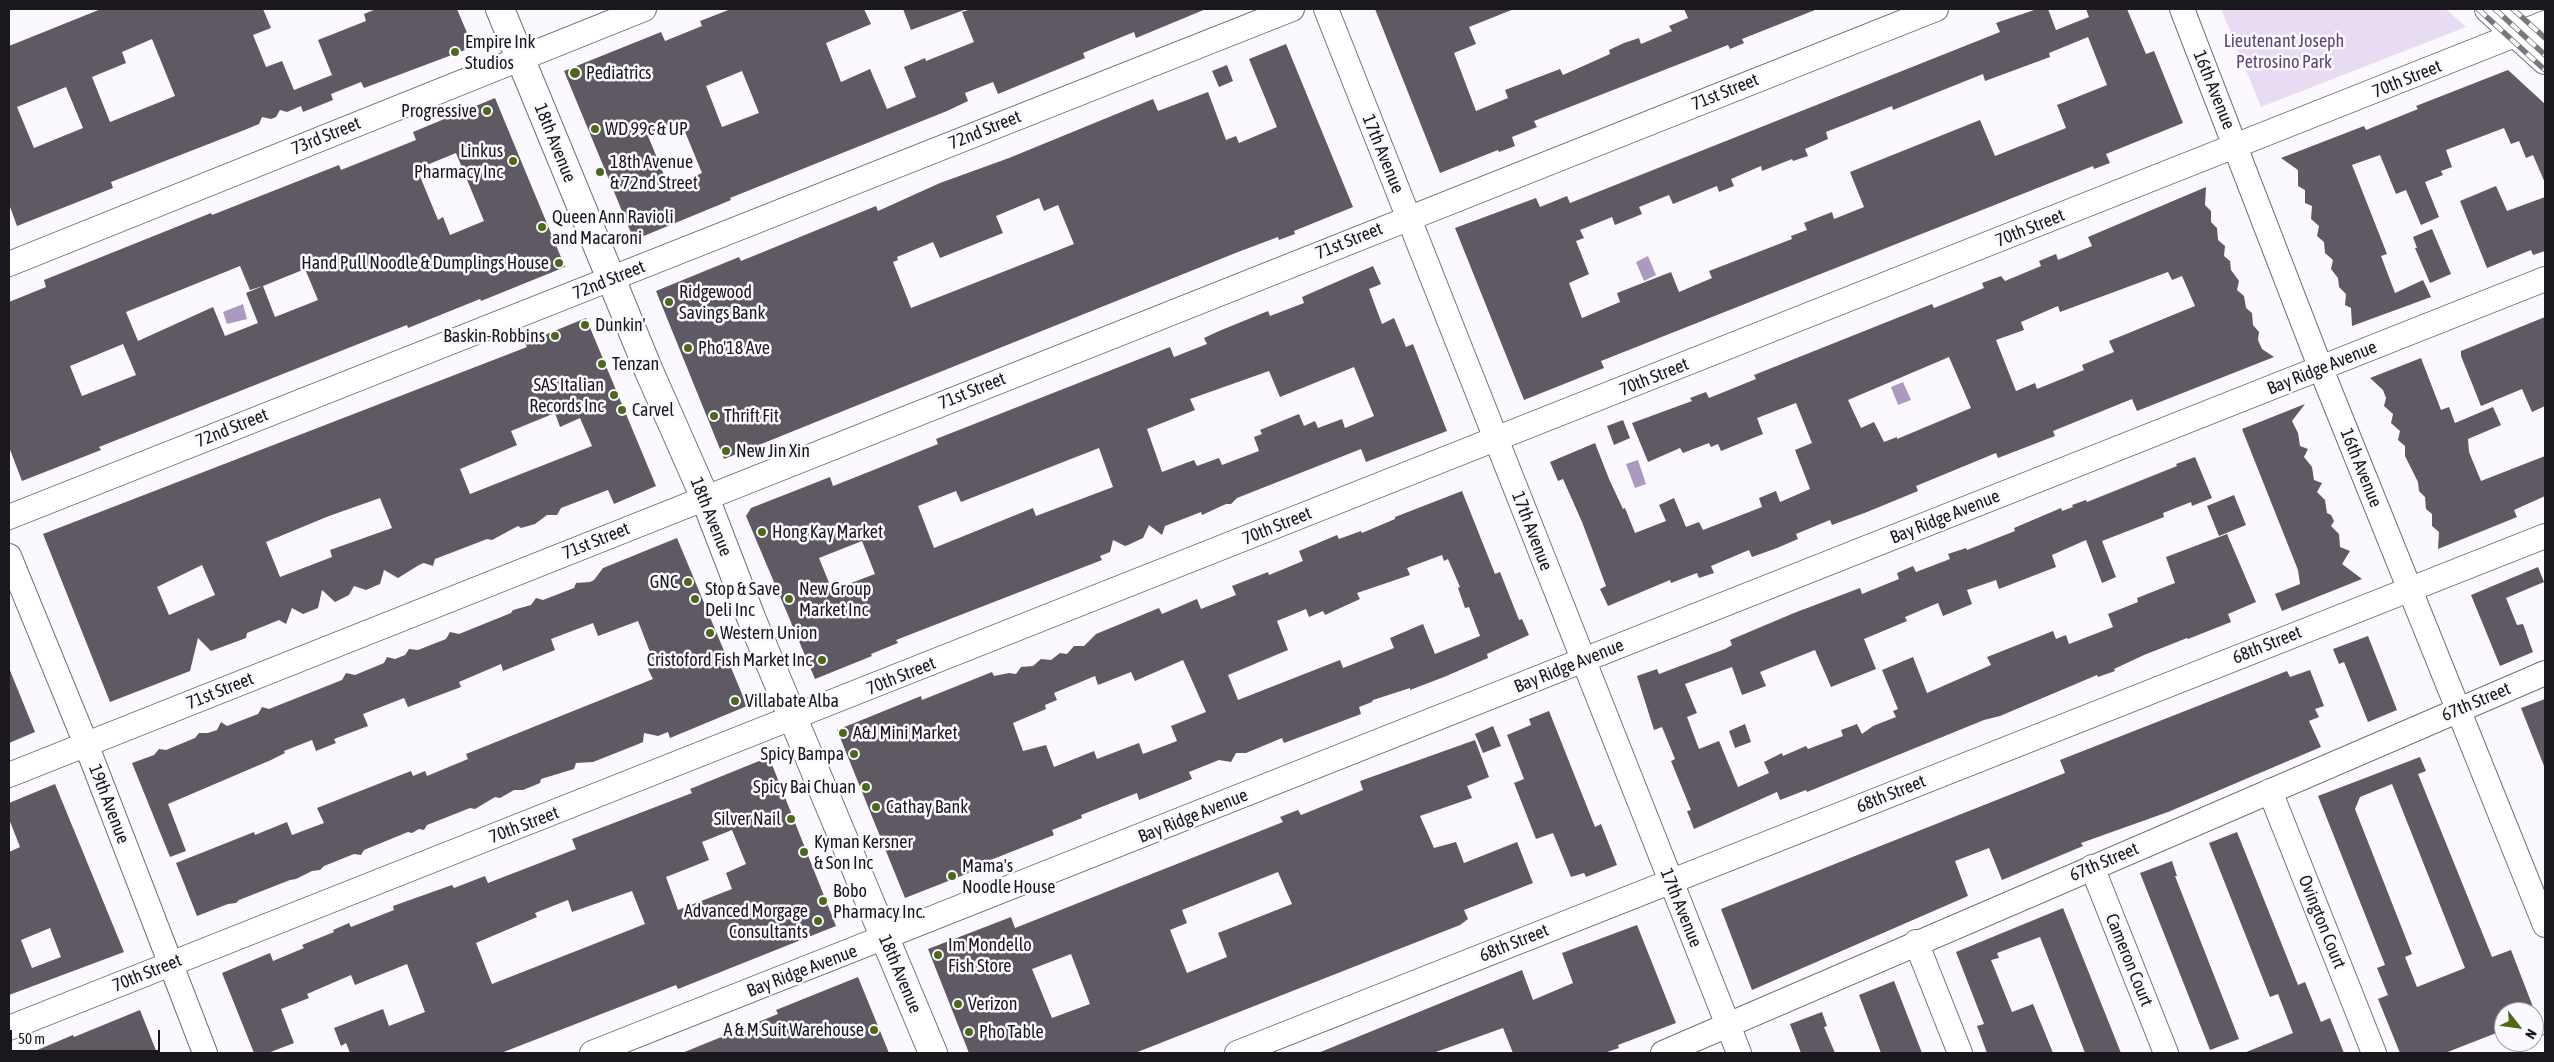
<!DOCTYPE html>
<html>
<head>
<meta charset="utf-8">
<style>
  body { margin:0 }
  #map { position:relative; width:2554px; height:1062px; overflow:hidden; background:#fbf9fe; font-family:"Asap Condensed",sans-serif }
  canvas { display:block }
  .frame { position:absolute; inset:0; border:10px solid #1a181c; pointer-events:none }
  .north { position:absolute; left:2494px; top:1002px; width:50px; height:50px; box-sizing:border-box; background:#fbf9fe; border:1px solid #a19fa4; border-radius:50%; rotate:120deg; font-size:14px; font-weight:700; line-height:20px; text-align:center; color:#1a181c }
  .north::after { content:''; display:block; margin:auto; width:18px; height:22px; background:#4e681a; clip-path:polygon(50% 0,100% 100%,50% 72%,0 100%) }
  .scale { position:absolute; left:10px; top:1030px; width:150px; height:22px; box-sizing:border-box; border:2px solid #1a181c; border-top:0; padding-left:6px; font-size:15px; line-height:18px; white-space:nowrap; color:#1a181c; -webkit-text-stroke:4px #fbf9fe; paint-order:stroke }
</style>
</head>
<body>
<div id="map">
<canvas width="2554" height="1062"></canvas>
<div class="frame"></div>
<div class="north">N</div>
<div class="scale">50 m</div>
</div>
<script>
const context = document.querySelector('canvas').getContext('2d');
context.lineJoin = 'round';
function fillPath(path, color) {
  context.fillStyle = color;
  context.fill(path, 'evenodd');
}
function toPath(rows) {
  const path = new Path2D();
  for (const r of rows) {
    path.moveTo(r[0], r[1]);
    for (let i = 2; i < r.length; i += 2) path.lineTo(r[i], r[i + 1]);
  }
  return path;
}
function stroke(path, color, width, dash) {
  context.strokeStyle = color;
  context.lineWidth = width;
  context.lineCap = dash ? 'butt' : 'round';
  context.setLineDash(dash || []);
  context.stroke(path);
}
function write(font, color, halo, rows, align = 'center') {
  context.font = font + ' "Asap Condensed",sans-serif';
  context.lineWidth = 5;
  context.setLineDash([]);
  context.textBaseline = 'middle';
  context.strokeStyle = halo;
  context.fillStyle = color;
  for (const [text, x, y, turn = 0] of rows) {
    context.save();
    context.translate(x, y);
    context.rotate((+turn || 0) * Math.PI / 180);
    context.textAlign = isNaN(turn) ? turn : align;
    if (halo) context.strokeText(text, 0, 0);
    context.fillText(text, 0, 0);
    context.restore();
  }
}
const green = toPath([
  [2221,9,2446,9,2466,27,2261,107]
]);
const water = toPath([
  [1648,256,1656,275,1644,281,1636,262],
  [243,304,247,319,227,324,223,312],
  [1903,382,1911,400,1898,405,1891,387],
  [1638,460,1646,484,1635,488,1626,464]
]);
const building = toPath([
  [101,9,263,9,271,28,253,35,266,67,282,61,294,90,332,75,318,40,366,21,364,14,376,9,457,9,473,47,364,88,361,82,331,94,333,100,303,112,301,106,287,112,280,110,276,117,271,119,262,117,259,124,242,131,111,182,113,188,17,226,9,204,9,46],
  [152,39,175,96,110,122,92,77,126,63,122,52],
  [66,87,83,128,34,148,17,107],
  [731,9,864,9,871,24,826,43,841,82,870,69,887,109,916,97,904,67,925,58,926,61,974,42,962,12,971,9,1206,9,1136,38,1134,32,1083,53,1085,58,998,94,993,82,965,93,968,101,947,111,730,198,731,200,634,240,564,71,661,32,665,41,702,26,700,21],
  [742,71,759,113,722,127,706,86],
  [681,122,702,173,669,187,648,136],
  [903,9,964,9,964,10,911,30],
  [1375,9,1514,9,1469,27,1476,44,1454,53,1476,111,1508,98,1505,90,1560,69,1563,75,1610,54,1609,50,1624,43,1639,38,1641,44,1672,31,1669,26,1688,18,1684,9,1815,10,1742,39,1744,43,1730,49,1728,45,1534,121,1537,127,1512,137,1515,146,1499,152,1498,150,1440,173],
  [2037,9,2048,9,2056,30,2089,17,2086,9,2127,9,2146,54,2154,51,2183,123,2106,154,2110,163,2094,169,2093,166,1601,361,1604,368,1524,400,1455,228,1536,198,1540,207,1567,196,1570,203,2000,32,1996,23],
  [2088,37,2107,85,2057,105,2066,128,1995,156,1980,120,1850,172,1864,207,1834,219,1832,212,1804,223,1807,230,1791,236,1792,239,1709,271,1712,278,1679,292,1671,272,1617,293,1620,302,1582,318,1569,283,1589,274,1576,241,1584,238,1580,230,1612,217,1615,225,1642,214,1639,207,1669,195,1673,204,1717,186,1719,192,1734,186,1731,179,1761,166,1762,171,1792,159,1793,161,1808,156,1805,149,1828,139,1826,132,1892,106,1893,110,1983,74,1985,81,2050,57,2049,53],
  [1286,44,1353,207,1294,231,1295,234,1279,240,1278,237,1238,252,724,459,656,291,739,257,741,261,876,206,878,211,940,183,1009,158,1153,99,1158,111,1208,92,1226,140,1236,136,1239,143,1277,127,1249,59],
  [1039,198,1044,211,1058,205,1074,244,911,308,893,262,898,260,897,257,933,242,940,258,1003,233,996,216],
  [1227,65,1233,81,1219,87,1212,71],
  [2508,70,2545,104,2545,183,2533,155,2526,158,2519,141,2511,144,2504,128,2446,150,2452,167,2441,171,2443,175,2425,182,2439,217,2421,225,2406,190,2396,194,2380,155,2352,165,2387,254,2381,256,2395,293,2423,280,2431,297,2352,326,2351,308,2345,305,2346,294,2339,287,2338,278,2331,269,2333,260,2325,253,2324,242,2317,236,2319,226,2311,219,2312,206,2305,203,2305,190,2298,186,2298,170,2281,158,2364,126,2366,130,2418,109,2416,106],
  [495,98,565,267,481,301,480,299,408,328,407,325,376,337,99,447,101,450,22,481,9,447,9,302,46,287,44,280,211,213,212,215,339,165,341,170,416,140,413,132],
  [456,153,484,221,450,235,443,217,438,220,417,169],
  [240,266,250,290,263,286,246,293,258,323,225,336,213,307,138,341,126,312],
  [305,269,318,300,275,317,263,286],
  [123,344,136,375,82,396,70,366],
  [2496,186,2507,211,2545,197,2545,251,2533,255,2531,250,2487,268,2460,201],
  [2206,187,2205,205,2211,211,2211,222,2217,228,2218,240,2225,246,2224,256,2230,261,2231,270,2239,281,2237,290,2244,296,2246,308,2252,313,2253,325,2259,332,2258,340,2262,349,2274,357,2137,411,2132,399,2053,431,2055,436,1998,458,1996,453,1916,486,1918,491,1867,512,1832,525,1830,520,1796,534,1798,539,1777,548,1752,557,1749,550,1711,566,1714,573,1699,578,1697,573,1671,583,1670,580,1608,606,1600,589,1606,586,1582,522,1563,479,1558,481,1550,462,1595,443,1609,479,1623,509,1625,508,1635,533,1666,521,1659,505,1674,498,1686,527,1699,522,1703,530,1762,507,1759,498,1776,491,1780,502,1810,489,1795,450,1812,443,1796,403,1757,418,1763,434,1721,451,1718,444,1711,447,1709,443,1683,453,1680,448,1648,462,1632,423,1692,401,1690,398,1706,392,1709,398,1756,379,1754,375,1932,304,1934,308,1984,288,1982,283,2001,276,2005,281,2041,266,2039,261,2056,254,2058,260,2092,246,2088,237],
  [2168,272,2172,280,2182,276,2195,306,2109,341,2114,352,2082,365,2084,370,2037,389,2035,383,2016,391,1996,340,2024,330,2021,322,2058,306,2060,312],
  [1949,357,1971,408,1897,439,1897,437,1884,442,1874,422,1861,428,1848,400],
  [2432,229,2451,274,2430,283,2415,248,2417,248,2413,237],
  [1373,266,1381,284,1369,289,1382,324,1394,318,1406,347,1413,344,1447,431,1366,462,1361,449,1237,498,1231,504,1226,504,1202,515,1201,512,1165,526,1162,535,1149,525,1143,538,1128,545,1125,546,1113,540,1110,552,1100,556,1102,560,896,640,898,643,871,654,872,656,815,679,746,516,751,508,830,477,833,486,866,473,938,444,936,439,1170,347,1174,357,1207,344,1204,338,1219,331,1268,311,1270,316,1304,303,1302,297],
  [1354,367,1374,416,1345,428,1342,419,1318,428,1315,421,1304,426,1299,414,1260,430,1262,434,1254,437,1259,451,1222,465,1219,458,1197,466,1194,460,1162,472,1147,429,1195,410,1190,399,1269,371,1280,397],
  [1099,448,1113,487,1036,516,1033,508,934,548,918,506,956,491,961,502],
  [862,541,875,574,832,590,819,558],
  [2545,317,2545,406,2532,412,2522,389,2481,406,2461,356,2461,351],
  [586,318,656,486,614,504,608,490,561,508,557,515,547,515,535,524,521,528,518,526,492,540,487,539,435,559,433,566,424,563,419,565,398,578,384,570,380,584,366,590,354,586,349,595,335,602,322,590,318,608,303,614,292,608,286,624,279,620,247,633,246,638,211,651,198,638,190,671,110,702,43,534,527,347,525,343],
  [555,413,560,427,580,418,592,446,470,494,460,469,517,445,511,431],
  [380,498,392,528,330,550,332,557,280,577,266,542,329,516],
  [202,565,215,595,169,615,157,587],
  [2421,358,2441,410,2449,407,2455,423,2493,407,2501,425,2468,439,2469,452,2481,481,2545,456,2545,496,2514,510,2517,517,2438,549,2439,532,2432,526,2432,514,2426,509,2425,497,2419,491,2418,482,2405,456,2405,446,2398,440,2400,431,2391,423,2393,414,2384,406,2386,398,2383,390,2370,378],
  [2305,404,2292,421,2298,433,2300,446,2308,449,2304,457,2312,467,2314,480,2322,483,2317,492,2325,500,2327,513,2331,515,2334,521,2331,526,2339,534,2340,547,2350,551,2342,564,2362,579,2282,611,2275,594,2300,584,2298,570,2242,429],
  [1623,420,1630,438,1614,445,1607,426],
  [2195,457,2212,498,2192,506,2191,502,2163,513,2164,517,2102,541,2116,577,2102,583,2086,540,2052,555,2056,567,1999,589,1996,580,1967,590,1972,604,1943,616,1938,603,1905,617,1907,621,1864,639,1876,669,1831,687,1815,650,1760,672,1766,686,1742,695,1732,667,1685,684,1697,713,1687,717,1699,749,1719,741,1738,787,1769,773,1764,762,1782,753,1783,756,1806,746,1808,749,1843,736,1841,730,1857,724,1862,734,1873,726,1896,717,1893,711,1898,709,1882,670,1913,657,1927,693,1991,665,1987,657,2053,631,2056,639,2066,635,2069,644,2113,627,2108,614,2138,602,2137,598,2175,583,2166,557,2227,534,2256,602,2228,614,2231,622,2188,639,2187,638,2144,655,2114,669,2115,671,2098,677,2097,675,2000,716,1984,720,1807,792,1806,790,1780,800,1777,792,1694,829,1687,811,1691,810,1671,761,1675,759,1662,727,1654,730,1637,676,1657,669,1659,674,1725,649,1732,645,1730,640,1794,613,1860,588,1862,594,1899,579,1897,573,1913,566,1916,572,1950,559,1948,554,1966,548,1967,550,2015,531,2014,528,2061,508,2062,511,2073,507,2072,505,2086,500,2087,502,2177,466,2176,464],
  [1462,491,1495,574,1500,572,1519,620,1522,619,1529,635,1487,654,1488,658,1444,677,1410,690,1410,688,1373,700,1372,702,1359,707,1361,714,1284,743,1282,738,1246,753,1236,753,1231,762,1219,760,1189,772,1192,779,1139,800,1137,793,1081,815,1082,818,1052,830,1054,835,988,861,989,865,905,898,837,730,921,696,922,700,992,672,994,676,1009,673,1016,674,1021,667,1033,666,1041,659,1051,660,1060,653,1067,654,1074,646,1084,646,1096,634,1159,608,1162,614,1197,599,1201,609,1236,595,1232,586,1268,572,1269,575,1303,561,1299,551,1337,535,1339,539,1361,531,1362,533,1395,519,1395,517],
  [1442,555,1444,561,1448,559,1460,587,1458,588,1465,608,1469,607,1480,636,1435,654,1423,624,1390,638,1394,648,1343,668,1340,660,1238,700,1228,675,1288,650,1277,621,1306,609,1309,617,1323,611,1325,615,1360,599,1357,593,1410,575,1407,568],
  [1183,660,1206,712,1171,726,1177,741,1143,754,1139,743,1097,759,1094,751,1054,767,1046,745,1023,751,1013,723,1046,709,1045,705,1057,700,1054,693,1095,676,1098,685,1131,672,1135,681],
  [2234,495,2246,525,2219,536,2207,506],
  [677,538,747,706,670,738,668,732,658,736,644,733,643,742,636,745,593,762,576,763,574,769,541,779,540,783,523,790,514,790,500,798,495,797,475,809,470,808,427,825,424,830,419,829,412,833,408,832,364,850,361,855,354,854,324,866,320,870,312,871,296,879,290,880,239,900,236,903,228,904,197,916,176,863,254,832,255,835,287,822,292,835,324,823,317,808,411,771,413,776,425,771,427,776,468,759,466,754,653,679,648,669,655,665,638,621,598,636,593,623,551,639,555,650,503,671,501,664,459,682,461,687,408,707,404,698,363,714,368,726,334,739,336,743,316,751,312,740,284,751,285,753,271,760,168,804,186,851,170,857,132,763,154,755,159,749,166,750,195,738,199,733,208,733,217,730,221,722,227,726,258,714,262,707,269,709,342,680,346,673,355,675,384,663,387,657,395,659,405,655,409,649,418,650,446,639,450,632,459,634,511,613,513,610,531,605,536,598,543,600,574,588,576,583,590,582,594,580,603,568],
  [2538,567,2544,582,2506,598,2517,625,2523,624,2533,652,2500,666,2471,595],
  [2368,636,2397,710,2368,722,2344,662,2339,664,2333,649],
  [9,668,35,732,9,743],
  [2310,670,2324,706,2315,709,2319,717,2309,721,2321,747,2168,812,2081,843,2083,846,2002,880,1989,848,1955,861,1968,896,1752,990,1721,909,2065,773,2060,760,2287,671,2290,677],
  [2545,699,2545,766,2544,766,2521,708],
  [1549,711,1595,827,1601,824,1617,865,1586,877,1584,873,1571,877,1553,833,1536,839,1514,783,1524,779,1507,735,1531,725,1529,719],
  [1745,724,1751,742,1735,748,1729,731],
  [1493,726,1501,746,1483,753,1475,734],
  [1475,740,1489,777,1467,786,1472,798,1420,816,1434,848,1456,842,1464,863,1517,842,1533,883,1464,910,1468,919,1460,925,1135,1053,969,1053,928,949,1011,917,1015,928,1283,822,1280,817,1298,810,1301,815,1363,790,1360,781],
  [1278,872,1292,904,1218,933,1227,957,1187,973,1170,930,1187,923,1182,910],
  [1071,954,1090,1004,1052,1018,1032,969],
  [769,757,836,926,678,989,676,985,501,1053,350,1053,346,1043,341,1046,334,1028,383,1009,389,1026,425,1012,407,964,355,985,351,975,307,994,309,998,281,1009,294,1043,268,1053,254,1053,222,973,270,953,273,961,304,948,302,945,334,932,333,930,349,923,351,927,394,910,393,906,452,885,454,888,485,876,488,883,519,871,576,849,572,839,692,793,690,789],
  [732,830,746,864,726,873,732,889,678,910,666,877,709,860,702,842],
  [632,891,645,924,492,984,476,943,537,917,535,913,568,900,572,912],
  [2420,757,2426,771,2418,774,2492,957,2511,950,2535,1012,2504,1012,2504,1030,2445,1053,2400,1053,2378,999,2388,995,2377,968,2385,965,2318,796],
  [2392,784,2465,968,2417,987,2405,957,2412,954,2355,809,2360,797],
  [55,784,124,952,9,995,9,852,20,847,9,819,9,803],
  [50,928,61,957,32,968,21,940],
  [2237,832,2298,985,2305,982,2321,1022,2330,1018,2344,1053,2244,1053,2293,1033,2278,994,2270,997,2209,843],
  [2172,861,2177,876,2175,876,2239,1039,2210,1050,2140,873],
  [2063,908,2121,1053,2085,1053,2040,937,1997,953,1999,958,1991,960,2012,1012,2033,1004,2053,1053,1987,1053,1977,1026,1984,1024,1956,952],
  [1637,925,1676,1023,1618,1045,1619,1048,1604,1053,1513,1053,1503,1028,1433,1053,1318,1053,1522,970,1533,1000,1573,983,1562,953],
  [858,977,889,1053,682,1053,778,1014,776,1010],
  [1894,981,1922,1053,1881,1053,1859,995],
  [140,1010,157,1053,30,1053,73,1035,74,1037],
  [1822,1012,1827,1026,1824,1027,1835,1053,1801,1053,1790,1024]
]);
const minor = toPath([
  [1326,9,1739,1053],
  [2182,9,2321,369,2545,925],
  [9,264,644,9],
  [9,517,1292,9],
  [9,556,86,744,205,1053],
  [9,775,1936,9],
  [2270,791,2374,1053],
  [2092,867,2166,1053],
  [1916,942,1960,1053],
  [9,1028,2545,23],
  [592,1053,2545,279],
  [1237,1053,2545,536],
  [1663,1053,2545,673],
  [2529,1053,2545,1047]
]);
const tertiary = toPath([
  [500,9,649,371,705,498,752,620,933,1053],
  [2489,9,2545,60]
]);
const rail = toPath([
  [2478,9,2545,70],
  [2495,9,2545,55],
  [2513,9,2545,38]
]);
const markers = [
  [455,52,5,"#4e681a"],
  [575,73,6,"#4e681a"],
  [487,111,5,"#4e681a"],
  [595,129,5,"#4e681a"],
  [513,161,5,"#4e681a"],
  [600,172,5,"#4e681a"],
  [542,227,5,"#4e681a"],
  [559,263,5,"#4e681a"],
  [669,302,5,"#4e681a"],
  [585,325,5,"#4e681a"],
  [555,336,5,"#4e681a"],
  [688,348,5,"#4e681a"],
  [602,364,5,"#4e681a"],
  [614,395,5,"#4e681a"],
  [622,410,5,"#4e681a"],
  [714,416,5,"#4e681a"],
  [726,451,5,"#4e681a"],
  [762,532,5,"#4e681a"],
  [688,582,5,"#4e681a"],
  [695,599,5,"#4e681a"],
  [789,599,5,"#4e681a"],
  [710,633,5,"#4e681a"],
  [822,660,5,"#4e681a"],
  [735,701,5,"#4e681a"],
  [843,733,5,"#4e681a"],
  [854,754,5,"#4e681a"],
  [866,787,5,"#4e681a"],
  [876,807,5,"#4e681a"],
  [791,819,5,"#4e681a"],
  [804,852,5,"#4e681a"],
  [952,876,5,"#4e681a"],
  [823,901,5,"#4e681a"],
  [818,921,5,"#4e681a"],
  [938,955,5,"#4e681a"],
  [958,1004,5,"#4e681a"],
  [874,1030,5,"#4e681a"],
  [969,1032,5,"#4e681a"]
];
const parkNames = [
  ["Lieutenant Joseph",2284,41],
  ["Petrosino Park",2284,62]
];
const poiNames = [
  ["Empire Ink",465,42],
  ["Studios",465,63],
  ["Pediatrics",586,73],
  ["Progressive",477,111,"right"],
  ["WD 99c & UP",605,129],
  ["Linkus",503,151,"right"],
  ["Pharmacy Inc",503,172,"right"],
  ["18th Avenue",610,162],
  ["& 72nd Street",610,183],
  ["Queen Ann Ravioli",552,217],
  ["and Macaroni",552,238],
  ["Hand Pull Noodle & Dumplings House",549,263,"right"],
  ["Ridgewood",679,292],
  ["Savings Bank",679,313],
  ["Dunkin'",595,325],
  ["Baskin-Robbins",545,336,"right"],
  ["Pho'18 Ave",698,348],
  ["Tenzan",612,364],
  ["SAS Italian",604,385,"right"],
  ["Records Inc",604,406,"right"],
  ["Carvel",632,410],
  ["Thrift Fit",724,416],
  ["New Jin Xin",736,451],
  ["Hong Kay Market",772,532],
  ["GNC",678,582,"right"],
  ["Stop & Save",705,589],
  ["Deli Inc",705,610],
  ["New Group",799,589],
  ["Market Inc",799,610],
  ["Western Union",720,633],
  ["Cristoford Fish Market Inc",812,660,"right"],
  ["Villabate Alba",745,701],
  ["A&J Mini Market",853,733],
  ["Spicy Bampa",844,754,"right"],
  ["Spicy Bai Chuan",856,787,"right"],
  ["Cathay Bank",886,807],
  ["Silver Nail",781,819,"right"],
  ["Kyman Kersner",814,842],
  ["& Son Inc",814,863],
  ["Mama's",962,866],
  ["Noodle House",962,887],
  ["Bobo",833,891],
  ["Pharmacy Inc.",833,912],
  ["Advanced Morgage",808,911,"right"],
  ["Consultants",808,932,"right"],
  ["Im Mondello",948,945],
  ["Fish Store",948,966],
  ["Verizon",968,1004],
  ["A & M Suit Warehouse",864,1030,"right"],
  ["Pho Table",979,1032]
];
const streetNames = [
  ["70th Street",2407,79,-22],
  ["16th Avenue",2214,90,68],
  ["71st Street",1725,92,-22],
  ["72nd Street",985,130,-22],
  ["73rd Street",326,136,-22],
  ["18th Avenue",555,143,68],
  ["17th Avenue",1383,154,68],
  ["70th Street",2030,228,-22],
  ["71st Street",1349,241,-22],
  ["72nd Street",609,280,-22],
  ["Bay Ridge Avenue",2322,368,-22],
  ["70th Street",1654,377,-22],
  ["71st Street",972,391,-22],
  ["72nd Street",232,428,-22],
  ["16th Avenue",2361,468,68],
  ["18th Avenue",711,517,68],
  ["Bay Ridge Avenue",1945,517,-22],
  ["70th Street",1277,526,-22],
  ["17th Avenue",1532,531,69],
  ["71st Street",596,541,-22],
  ["68th Street",2267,645,-22],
  ["Bay Ridge Avenue",1569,666,-22],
  ["70th Street",901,676,-22],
  ["71st Street",220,691,-22],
  ["67th Street",2476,702,-23],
  ["68th Street",1891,794,-22],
  ["19th Avenue",109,804,69],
  ["Bay Ridge Avenue",1193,816,-22],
  ["70th Street",524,825,-21],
  ["67th Street",2104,862,-23],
  ["17th Avenue",1681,908,68],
  ["Ovington Court",2322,922,68],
  ["68th Street",1514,943,-22],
  ["Cameron Court",2129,960,68],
  ["Bay Ridge Avenue",802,971,-21],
  ["70th Street",147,973,-22],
  ["18th Avenue",900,974,67]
];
fillPath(green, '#e8dcf5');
fillPath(water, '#ab9abe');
fillPath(building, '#5e5963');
stroke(minor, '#736e79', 26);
stroke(tertiary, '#736e79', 30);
stroke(minor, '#fff', 24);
stroke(tertiary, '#fff', 28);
stroke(rail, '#79777b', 5.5);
stroke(rail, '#fbf9fe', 4, [11]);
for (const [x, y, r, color] of markers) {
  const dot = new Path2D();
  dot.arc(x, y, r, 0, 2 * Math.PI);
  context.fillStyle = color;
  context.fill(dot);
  stroke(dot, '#fbf9fe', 2);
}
write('18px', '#5e4577', '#fbf9fe', parkNames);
write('18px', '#1a181c', '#fbf9fe', poiNames, 'left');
write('18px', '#1a181c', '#fbf9fe', streetNames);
</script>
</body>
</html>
